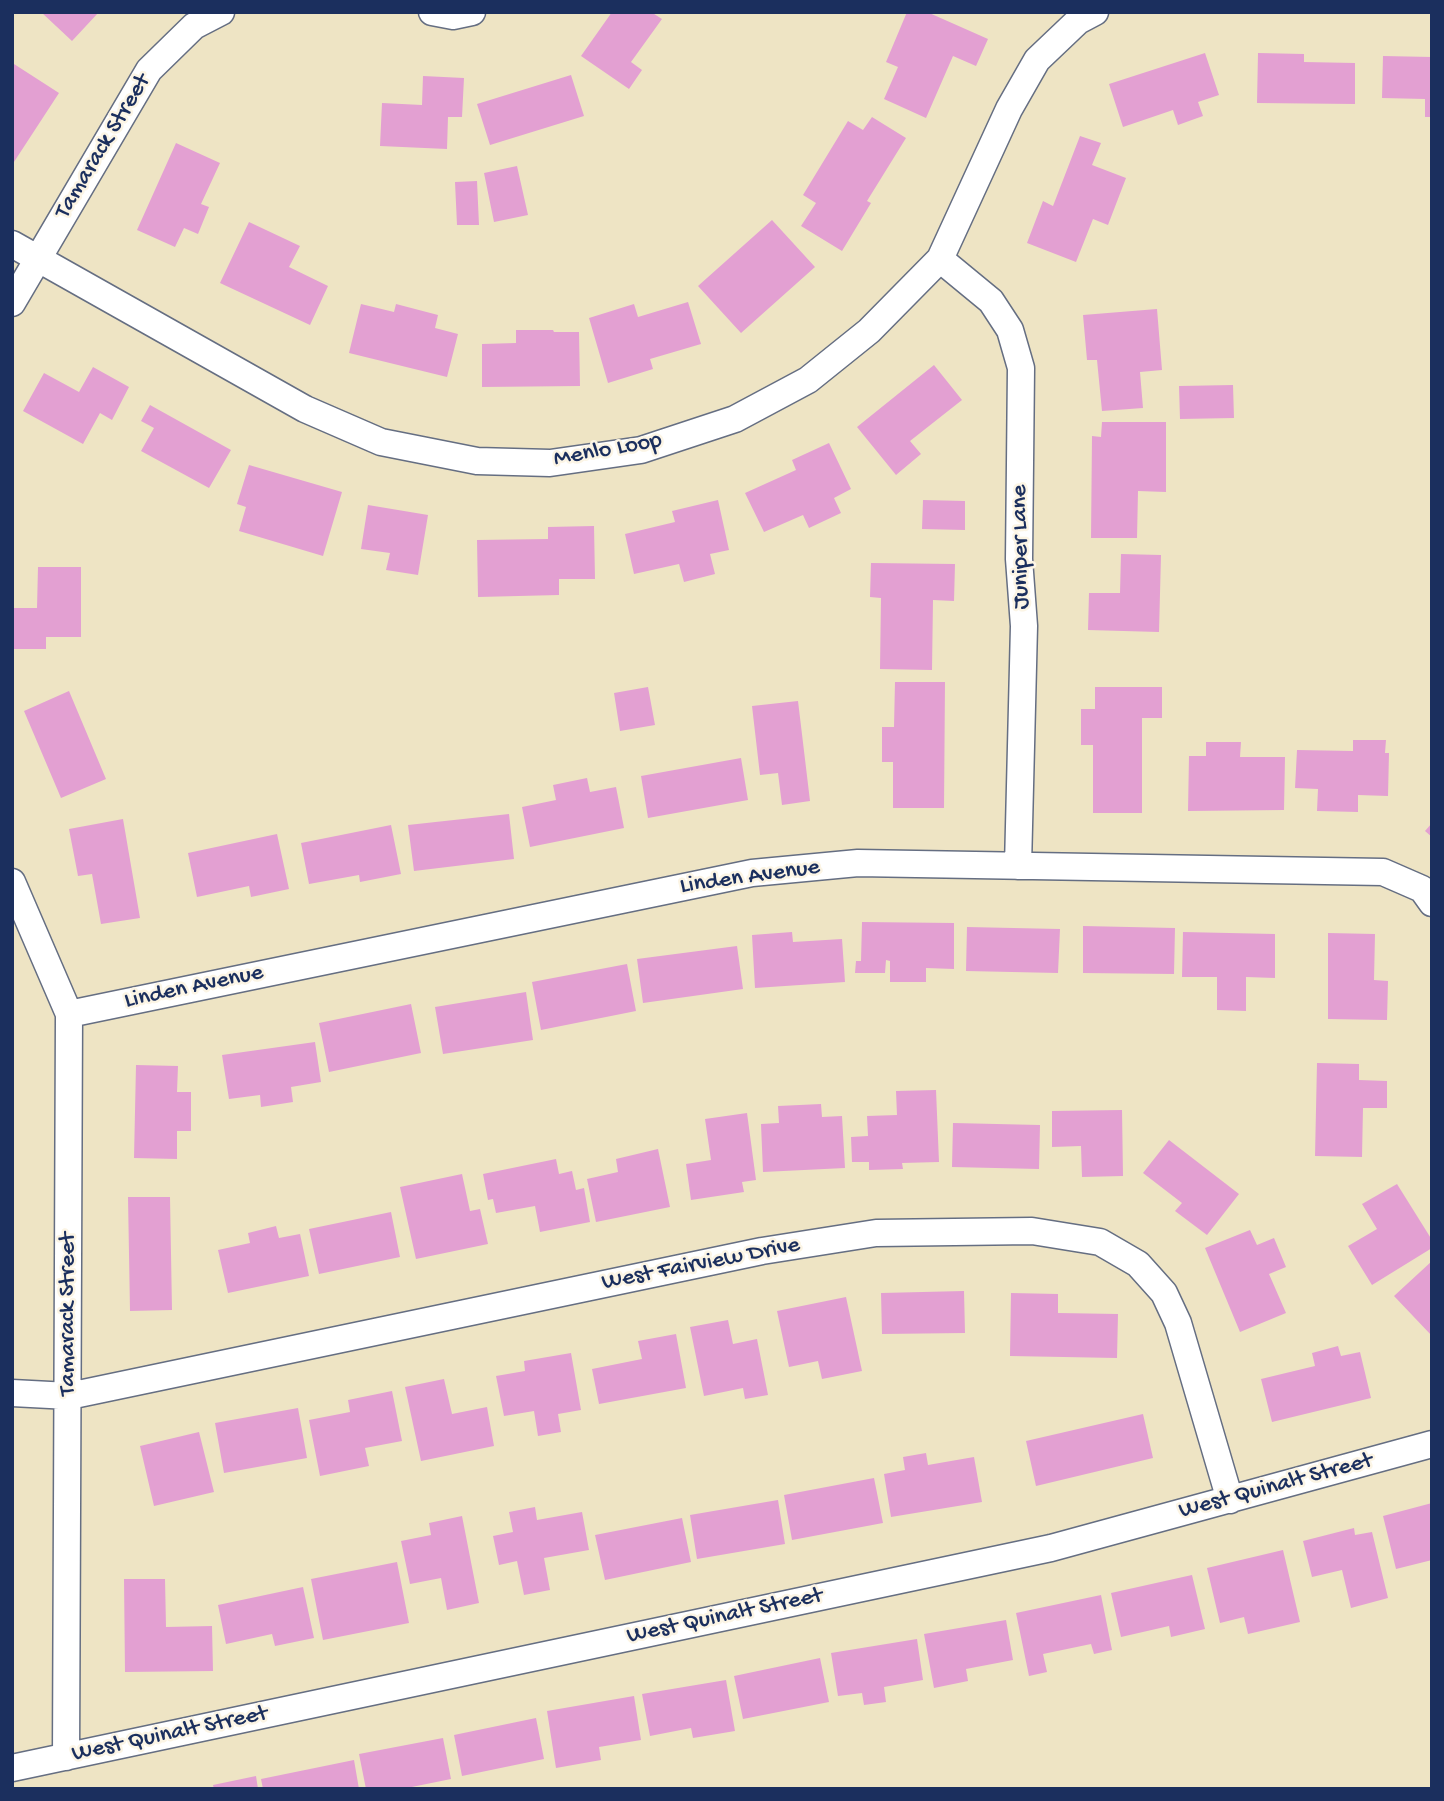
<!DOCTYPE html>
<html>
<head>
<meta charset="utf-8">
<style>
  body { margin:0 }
  #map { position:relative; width:1444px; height:1801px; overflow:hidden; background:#eee4c4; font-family:"Gochi Hand",sans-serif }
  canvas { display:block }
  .frame { position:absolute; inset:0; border:14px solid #1b2f5e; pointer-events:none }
</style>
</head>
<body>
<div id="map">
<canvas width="1444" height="1801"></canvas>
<div class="frame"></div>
</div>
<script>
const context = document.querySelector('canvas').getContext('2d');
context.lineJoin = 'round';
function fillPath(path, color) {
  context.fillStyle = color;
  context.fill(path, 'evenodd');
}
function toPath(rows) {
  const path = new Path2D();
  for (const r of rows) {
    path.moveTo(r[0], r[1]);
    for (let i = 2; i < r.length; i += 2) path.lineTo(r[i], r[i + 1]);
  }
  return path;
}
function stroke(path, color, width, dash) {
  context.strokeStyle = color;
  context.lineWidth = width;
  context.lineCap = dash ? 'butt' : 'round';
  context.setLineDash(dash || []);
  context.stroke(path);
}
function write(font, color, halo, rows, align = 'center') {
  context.font = font + ' "Gochi Hand",sans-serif';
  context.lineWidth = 5;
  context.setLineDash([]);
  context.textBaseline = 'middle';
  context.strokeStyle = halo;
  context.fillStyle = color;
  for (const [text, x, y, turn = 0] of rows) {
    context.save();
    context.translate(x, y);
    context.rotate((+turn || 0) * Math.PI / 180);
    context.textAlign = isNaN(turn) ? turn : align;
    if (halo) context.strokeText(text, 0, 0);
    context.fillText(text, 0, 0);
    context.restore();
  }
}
const building = toPath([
  [41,12,99,12,72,41],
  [612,12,651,12,662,19,631,62,642,70,629,89,581,56],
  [907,12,927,12,988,39,976,66,953,56,926,118,884,99,898,67,886,62],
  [1205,53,1219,95,1198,102,1203,116,1178,125,1173,110,1123,127,1109,84],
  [1258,53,1304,54,1304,62,1355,63,1355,104,1257,103],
  [1383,56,1432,57,1432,117,1425,117,1425,99,1382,98],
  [14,64,59,93,12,165,12,67],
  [571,75,584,116,490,145,477,104],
  [423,76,464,78,462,117,448,117,447,149,380,146,382,103,422,105],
  [872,117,906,138,867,201,871,203,842,251,801,226,816,203,803,195,848,121,863,130],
  [1080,136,1101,143,1092,165,1126,178,1108,225,1093,219,1076,262,1027,243,1043,201,1053,206],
  [176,143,220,163,201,204,209,207,198,234,184,228,175,247,137,230],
  [517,166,528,215,494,222,484,173],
  [477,181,479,225,457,225,455,182],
  [772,220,815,267,741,333,698,286],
  [249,222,300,246,289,267,328,286,310,325,220,283],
  [688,302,701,344,650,359,653,369,608,383,589,318,634,304,638,317],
  [361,304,394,312,396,304,438,315,435,328,458,334,447,377,349,353],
  [1157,309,1162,370,1140,372,1143,408,1102,411,1097,360,1087,360,1083,315],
  [516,330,553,330,554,332,579,332,580,386,482,387,482,344,516,343],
  [934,365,962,400,910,441,921,454,896,475,857,427],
  [93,367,129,387,112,420,100,413,83,444,23,411,44,373,79,392],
  [1233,385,1234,418,1180,419,1179,386],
  [150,405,231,450,209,488,141,451,154,428,141,421],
  [1102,422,1166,422,1166,492,1138,491,1137,538,1091,538,1092,436,1101,437],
  [829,443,851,489,834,498,841,513,809,528,803,515,764,532,745,493,796,470,792,460],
  [249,465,342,492,323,556,239,531,246,507,237,504],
  [718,500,729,550,710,554,715,574,684,582,679,564,634,574,625,534,675,522,672,511],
  [923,500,965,501,965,530,922,529],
  [368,505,428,515,418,575,386,570,390,553,361,549],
  [594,526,595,579,559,579,559,595,478,597,477,540,548,539,548,527],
  [1121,554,1161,555,1159,632,1088,630,1089,593,1120,593],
  [871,563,955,564,954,601,933,600,932,670,880,669,881,598,870,597],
  [38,567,81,567,81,637,46,637,46,649,12,649,12,608,37,608],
  [895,682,945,682,944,808,893,808,893,762,882,762,882,727,894,727],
  [648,687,655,725,620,731,614,693],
  [1095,687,1162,687,1162,718,1142,718,1142,813,1093,813,1093,745,1081,745,1081,709,1095,709],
  [69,691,106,779,61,798,24,711],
  [798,701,810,801,782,805,778,773,760,775,752,706],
  [1353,740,1386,740,1385,753,1389,753,1388,796,1358,795,1358,812,1317,811,1318,789,1295,788,1297,750,1353,751],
  [1206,742,1241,742,1240,757,1285,757,1284,810,1188,811,1189,756,1206,756],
  [741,758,748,800,648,818,641,776],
  [587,778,590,792,616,787,624,828,530,847,522,807,556,800,553,785],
  [509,814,514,859,414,871,408,825],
  [123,819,140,918,101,924,92,874,78,876,69,829],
  [1432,823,1432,837,1425,831],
  [391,825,401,874,360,882,359,875,309,884,301,843],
  [277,834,289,889,251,897,249,886,197,897,188,853],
  [862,922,954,923,954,969,926,968,926,982,890,982,890,961,886,960,885,973,855,973,856,961,861,961],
  [1083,926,1175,928,1174,974,1083,973],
  [967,927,1060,929,1058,973,966,971],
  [792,932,793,942,842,939,845,982,755,988,752,935],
  [1183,932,1275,934,1275,978,1246,977,1246,1011,1217,1010,1217,977,1182,977],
  [1328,933,1375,934,1374,980,1388,981,1387,1020,1328,1019],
  [737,946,743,989,643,1003,637,959],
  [627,964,636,1011,541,1030,532,982],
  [526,992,533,1040,443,1054,435,1007],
  [411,1004,421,1053,329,1072,319,1023],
  [315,1042,321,1082,291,1087,293,1102,261,1107,260,1095,229,1099,222,1055],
  [1317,1063,1359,1064,1359,1080,1387,1081,1387,1108,1363,1108,1362,1157,1315,1156],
  [136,1065,178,1066,177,1092,191,1092,191,1131,177,1131,177,1159,134,1158],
  [936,1090,939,1162,902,1163,903,1169,869,1170,869,1162,852,1162,851,1137,868,1136,867,1116,897,1115,896,1091],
  [821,1104,822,1117,842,1116,845,1168,763,1172,761,1124,779,1123,778,1106],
  [1122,1110,1123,1176,1082,1177,1081,1146,1052,1147,1052,1111],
  [747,1113,756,1180,742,1182,744,1192,691,1200,686,1164,711,1160,705,1119],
  [953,1123,1040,1125,1039,1169,952,1167],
  [1169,1140,1239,1194,1207,1235,1175,1211,1182,1203,1143,1173],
  [658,1149,670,1207,596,1222,587,1179,618,1172,616,1159],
  [556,1159,559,1174,572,1171,576,1190,584,1188,590,1222,540,1232,535,1206,496,1213,493,1199,488,1200,483,1174],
  [462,1174,470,1211,480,1209,488,1244,416,1259,400,1187],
  [1397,1184,1432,1240,1432,1248,1372,1285,1348,1246,1377,1229,1362,1204],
  [128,1197,170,1197,172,1310,130,1311],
  [391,1212,400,1257,319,1274,309,1229],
  [276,1226,279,1238,300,1234,309,1276,228,1293,218,1250,250,1243,248,1233],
  [1250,1230,1257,1245,1274,1238,1286,1267,1269,1274,1286,1313,1240,1332,1205,1248],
  [1432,1261,1432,1336,1394,1296],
  [964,1291,965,1333,882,1334,881,1293],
  [1011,1293,1058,1294,1058,1313,1118,1314,1117,1358,1010,1356],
  [846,1297,862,1371,822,1379,818,1361,789,1367,777,1311],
  [728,1320,733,1344,757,1339,768,1395,745,1399,743,1388,704,1396,690,1327],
  [676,1334,686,1388,599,1404,592,1369,642,1359,638,1341],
  [1338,1346,1341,1356,1360,1352,1371,1398,1272,1422,1261,1379,1315,1366,1312,1353],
  [571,1353,581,1410,558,1414,561,1432,538,1436,534,1411,504,1416,496,1376,525,1371,524,1361],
  [444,1379,452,1414,487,1407,494,1446,421,1461,405,1387],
  [392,1391,402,1441,365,1448,369,1466,320,1476,309,1420,350,1412,348,1400],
  [298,1408,307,1458,224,1473,215,1423],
  [1143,1414,1153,1458,1036,1486,1026,1441],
  [199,1432,214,1492,154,1506,140,1446],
  [926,1453,928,1465,974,1457,982,1502,891,1517,884,1474,905,1470,903,1457],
  [874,1478,883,1523,792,1540,784,1495],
  [778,1500,785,1544,697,1559,690,1515],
  [1432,1503,1432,1560,1396,1569,1383,1516],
  [535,1507,537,1520,582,1512,589,1550,544,1558,550,1590,524,1595,517,1561,499,1565,493,1536,513,1532,509,1512],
  [462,1516,479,1603,447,1610,441,1578,410,1584,401,1541,431,1535,429,1523],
  [682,1518,691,1562,605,1580,595,1535],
  [1354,1528,1355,1535,1372,1532,1388,1598,1351,1608,1342,1570,1312,1577,1303,1541],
  [1283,1550,1300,1622,1248,1634,1244,1617,1220,1623,1207,1568],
  [397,1562,409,1623,323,1640,311,1579],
  [1192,1575,1205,1629,1171,1637,1169,1626,1121,1637,1111,1593],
  [124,1579,165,1579,166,1627,212,1626,213,1671,125,1672],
  [303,1587,314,1638,275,1646,272,1634,226,1644,218,1605],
  [1101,1595,1112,1650,1094,1654,1091,1644,1043,1654,1047,1672,1029,1676,1016,1613],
  [1006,1620,1013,1660,966,1669,968,1681,934,1688,924,1634],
  [917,1639,923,1680,884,1687,886,1702,864,1705,862,1693,838,1696,831,1653],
  [820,1658,829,1702,743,1719,734,1676],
  [726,1680,735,1731,693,1738,691,1728,650,1736,642,1694],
  [634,1696,641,1740,599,1747,601,1760,556,1768,547,1711],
  [536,1718,544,1759,462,1776,454,1735],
  [443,1738,451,1779,402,1789,366,1789,359,1754],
  [354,1760,359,1789,263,1789,261,1779],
  [256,1776,258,1789,214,1789,213,1785]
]);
const street = toPath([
  [432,12,453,16,472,12],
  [12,244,305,409,381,442,477,461,550,463,641,450,735,419,808,380,869,331,940,259,1009,109,1037,60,1078,21,1095,12],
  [940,259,991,301,1010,330,1021,368,1019,559,1024,626,1018,866],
  [12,303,149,70,194,26,221,12],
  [12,882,69,1014,66,1757],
  [69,1014,752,873,858,863,1383,872,1422,889,1432,903],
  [12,1393,69,1396,762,1251,876,1233,1032,1231,1100,1242,1138,1264,1164,1293,1178,1323,1230,1500],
  [12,1768,1051,1548,1432,1444]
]);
const streetNames = [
  ["Tamarack Street",104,147,-59],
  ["Menlo Loop",608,451,-10],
  ["Juniper Lane",1022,547,-91],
  ["Linden Avenue",750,878,-8],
  ["Linden Avenue",194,988,-12],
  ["West Fairview Drive",701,1265,-11],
  ["Tamarack Street",69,1314,-90],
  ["West Quinalt Street",1276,1487,-15],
  ["West Quinalt Street",725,1617,-12],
  ["West Quinalt Street",170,1735,-12]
];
fillPath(building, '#e3a0d2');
stroke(street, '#656e82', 29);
stroke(street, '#fff', 26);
write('24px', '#1b2f5e', '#fcf5e5', streetNames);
</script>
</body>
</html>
